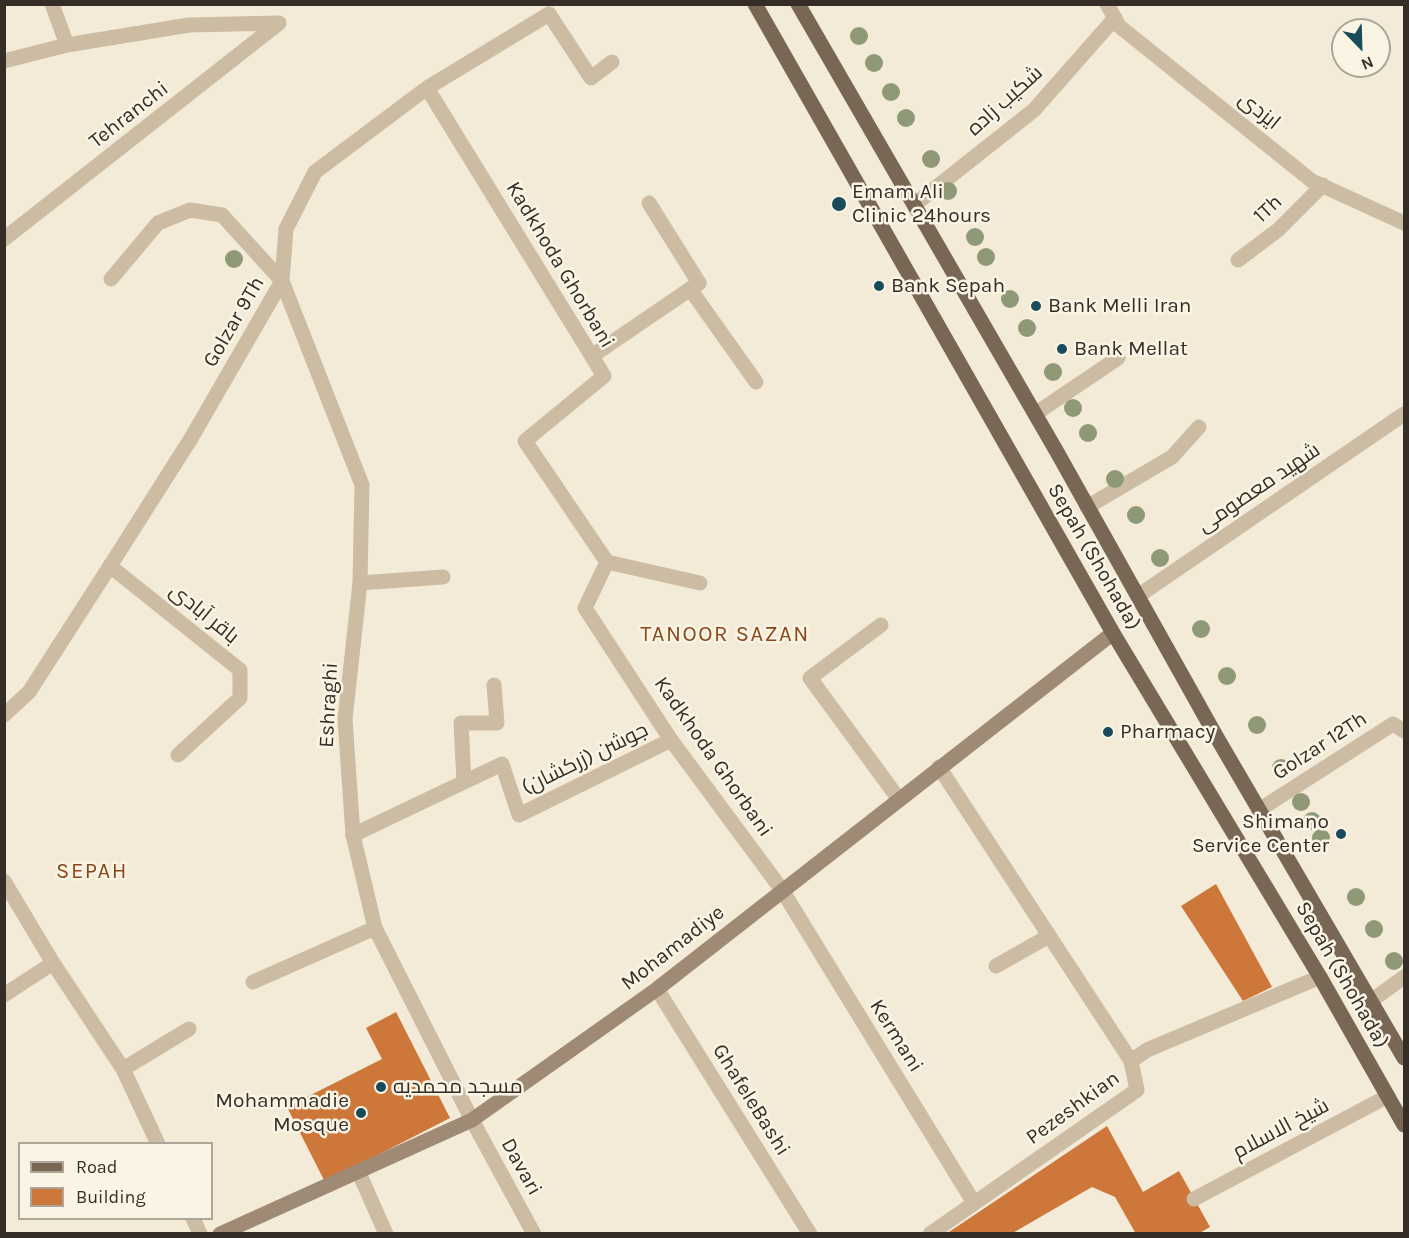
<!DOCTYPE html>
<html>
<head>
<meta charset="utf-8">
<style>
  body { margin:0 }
  #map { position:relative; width:1409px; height:1238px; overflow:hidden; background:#f3ebd8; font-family:Karla,sans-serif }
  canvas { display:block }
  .frame { position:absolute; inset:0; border:6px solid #362e26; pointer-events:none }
  .legend { position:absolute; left:18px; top:1142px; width:195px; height:78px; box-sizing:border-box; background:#faf4e4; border:2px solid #aca598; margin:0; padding:8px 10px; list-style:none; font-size:18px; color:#362e26 }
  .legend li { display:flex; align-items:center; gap:12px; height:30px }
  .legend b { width:30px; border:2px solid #aca598 }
  .north { position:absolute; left:1331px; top:18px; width:60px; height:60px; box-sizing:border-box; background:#faf4e4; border:2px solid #aca598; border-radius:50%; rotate:157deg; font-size:16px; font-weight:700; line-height:24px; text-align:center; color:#362e26 }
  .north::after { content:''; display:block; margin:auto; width:21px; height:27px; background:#194b5a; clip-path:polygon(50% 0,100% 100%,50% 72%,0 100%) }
</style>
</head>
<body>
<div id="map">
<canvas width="1409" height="1238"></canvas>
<div class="frame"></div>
<ul class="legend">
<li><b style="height:8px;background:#796756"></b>Road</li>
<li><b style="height:16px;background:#ce773b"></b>Building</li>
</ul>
<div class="north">N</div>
</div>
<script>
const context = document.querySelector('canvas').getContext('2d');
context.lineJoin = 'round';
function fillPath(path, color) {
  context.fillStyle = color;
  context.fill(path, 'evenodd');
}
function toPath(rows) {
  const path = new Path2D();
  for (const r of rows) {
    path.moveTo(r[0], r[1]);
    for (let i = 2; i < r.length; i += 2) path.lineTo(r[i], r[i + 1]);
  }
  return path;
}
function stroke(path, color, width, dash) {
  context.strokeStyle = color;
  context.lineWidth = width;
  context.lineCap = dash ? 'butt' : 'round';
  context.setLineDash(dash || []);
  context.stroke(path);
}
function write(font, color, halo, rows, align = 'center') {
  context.font = font + ' Karla,Cairo,sans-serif';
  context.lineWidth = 5;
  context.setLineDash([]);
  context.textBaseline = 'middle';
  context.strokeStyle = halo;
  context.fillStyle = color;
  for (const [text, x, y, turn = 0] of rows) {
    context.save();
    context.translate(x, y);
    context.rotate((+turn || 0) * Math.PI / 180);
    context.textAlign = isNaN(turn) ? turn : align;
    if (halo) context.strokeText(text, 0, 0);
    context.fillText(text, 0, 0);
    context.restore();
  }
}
const building = toPath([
  [1216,884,1272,987,1243,1001,1181,906],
  [396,1012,450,1118,325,1182,287,1107,382,1059,366,1028],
  [1107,1126,1143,1192,1179,1171,1210,1227,1198,1234,1136,1234,1115,1197,1092,1187,1011,1234,946,1234]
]);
const lane = toPath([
  [549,14,591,78,612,62],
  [649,203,699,283],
  [1238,260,1278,230,1323,185],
  [690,289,756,382],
  [1035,414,1118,358],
  [1087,507,1172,457,1199,427],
  [607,562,700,583],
  [110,566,240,670,240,698,178,755],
  [360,583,443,577],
  [881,625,810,678,898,798],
  [464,782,461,723,497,723,494,685],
  [1259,810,1393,724,1404,731],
  [353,835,502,764,519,815,671,740],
  [782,890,974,1203],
  [996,966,1049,936],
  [253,982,375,928],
  [4,995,53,963],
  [123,1069,189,1029],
  [1194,1199,1388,1096]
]);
const street = toPath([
  [52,4,67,45],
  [1107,4,1119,26,1312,181,1404,223],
  [4,61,67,45,189,25,279,23],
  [427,88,604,376,525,441,607,562,585,608,671,740,782,890],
  [914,205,1034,110,1115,18],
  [4,239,279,23],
  [111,279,158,223,190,210,222,215,282,281,362,485,360,583,345,719,353,835,375,928,472,1120,534,1234],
  [592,356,699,283],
  [1138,596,1404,414],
  [4,715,29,692,110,566,190,440,282,281,286,229,315,172,427,88,549,14],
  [939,767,1131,1061],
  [4,881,53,963,123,1069,158,1144],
  [657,989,810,1234],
  [1371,1001,1404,977],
  [359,1173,386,1234],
  [193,1218,200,1234],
  [930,1234,1137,1090,1131,1061,1147,1050,1320,977]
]);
const secondary = toPath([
  [220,1234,472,1120,657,989,1113,633]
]);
const primary = toPath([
  [755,4,1113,633,1320,977,1404,1125],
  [798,4,1057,452,1216,736,1404,1058]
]);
const trees = [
  [859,36],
  [874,63],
  [891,92],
  [906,118],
  [931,159],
  [948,191],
  [975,237],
  [986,257],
  [234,259],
  [1010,299],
  [1027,328],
  [1053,372],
  [1073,408],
  [1088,433],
  [1115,479],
  [1136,515],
  [1160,558],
  [1201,629],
  [1227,676],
  [1257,725],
  [1281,768],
  [1301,802],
  [1312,821],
  [1321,838],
  [1356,897],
  [1374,929],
  [1394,961]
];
const markers = [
  [839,204,8,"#194b5a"],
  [879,286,6,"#194b5a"],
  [1036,306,6,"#194b5a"],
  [1062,349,6,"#194b5a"],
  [1108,732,6,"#194b5a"],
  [1341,834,6,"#194b5a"],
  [381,1087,6,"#194b5a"],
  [361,1113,6,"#194b5a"]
];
const streetNames = [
  ["شکیب زاده",1005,101,-42],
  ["ایزدی",1259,111,39],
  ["Tehranchi",129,115,-38],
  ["1Th",1268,209,-43],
  ["Kadkhoda Ghorbani",560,265,59],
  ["Golzar 9Th",234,322,-60],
  ["شهید معصومی",1259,488,-34],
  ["Sepah (Shohada)",1094,557,60],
  ["باقر آبادی",204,614,39],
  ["Eshraghi",329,705,-87],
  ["Golzar 12Th",1320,746,-33],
  ["Kadkhoda Ghorbani",713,757,55],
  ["جوشن (زرکشان)",585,759,-26],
  ["Mohamadiye",673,948,-38],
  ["Sepah (Shohada)",1342,975,60],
  ["Kermani",896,1036,58],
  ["GhafeleBashi",751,1100,58],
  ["Pezeshkian",1073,1108,-36],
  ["شیخ الاسلام",1281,1129,-28],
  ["Davari",521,1167,61]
];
const poiNames = [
  ["Emam Ali",852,192],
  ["Clinic 24hours",852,216],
  ["Bank Sepah",891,286],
  ["Bank Melli Iran",1048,306],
  ["Bank Mellat",1074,349],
  ["Pharmacy",1120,732],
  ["Shimano",1329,822,"right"],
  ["Service Center",1329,846,"right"],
  ["مسجد محمدیه",393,1087],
  ["Mohammadie",349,1101,"right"],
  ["Mosque",349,1125,"right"]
];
const neighbourhoodNames = [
  ["TANOOR SAZAN",725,635],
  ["SEPAH",92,872]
];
fillPath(building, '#ce773b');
stroke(lane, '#cbbca3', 15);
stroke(street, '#cbbca3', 15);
stroke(secondary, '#9f8b75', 15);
stroke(primary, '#796756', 15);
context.fillStyle = '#8f9977';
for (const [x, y] of trees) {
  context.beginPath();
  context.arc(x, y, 9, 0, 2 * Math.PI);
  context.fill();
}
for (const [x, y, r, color] of markers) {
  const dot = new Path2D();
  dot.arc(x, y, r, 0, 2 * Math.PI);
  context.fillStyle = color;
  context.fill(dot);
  stroke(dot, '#faf4e4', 2);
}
write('21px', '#362e26', '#faf4e4', streetNames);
write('21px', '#362e26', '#faf4e4', poiNames, 'left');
context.letterSpacing = '1.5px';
write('22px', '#8a4719', '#faf4e4', neighbourhoodNames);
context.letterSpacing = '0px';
</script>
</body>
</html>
